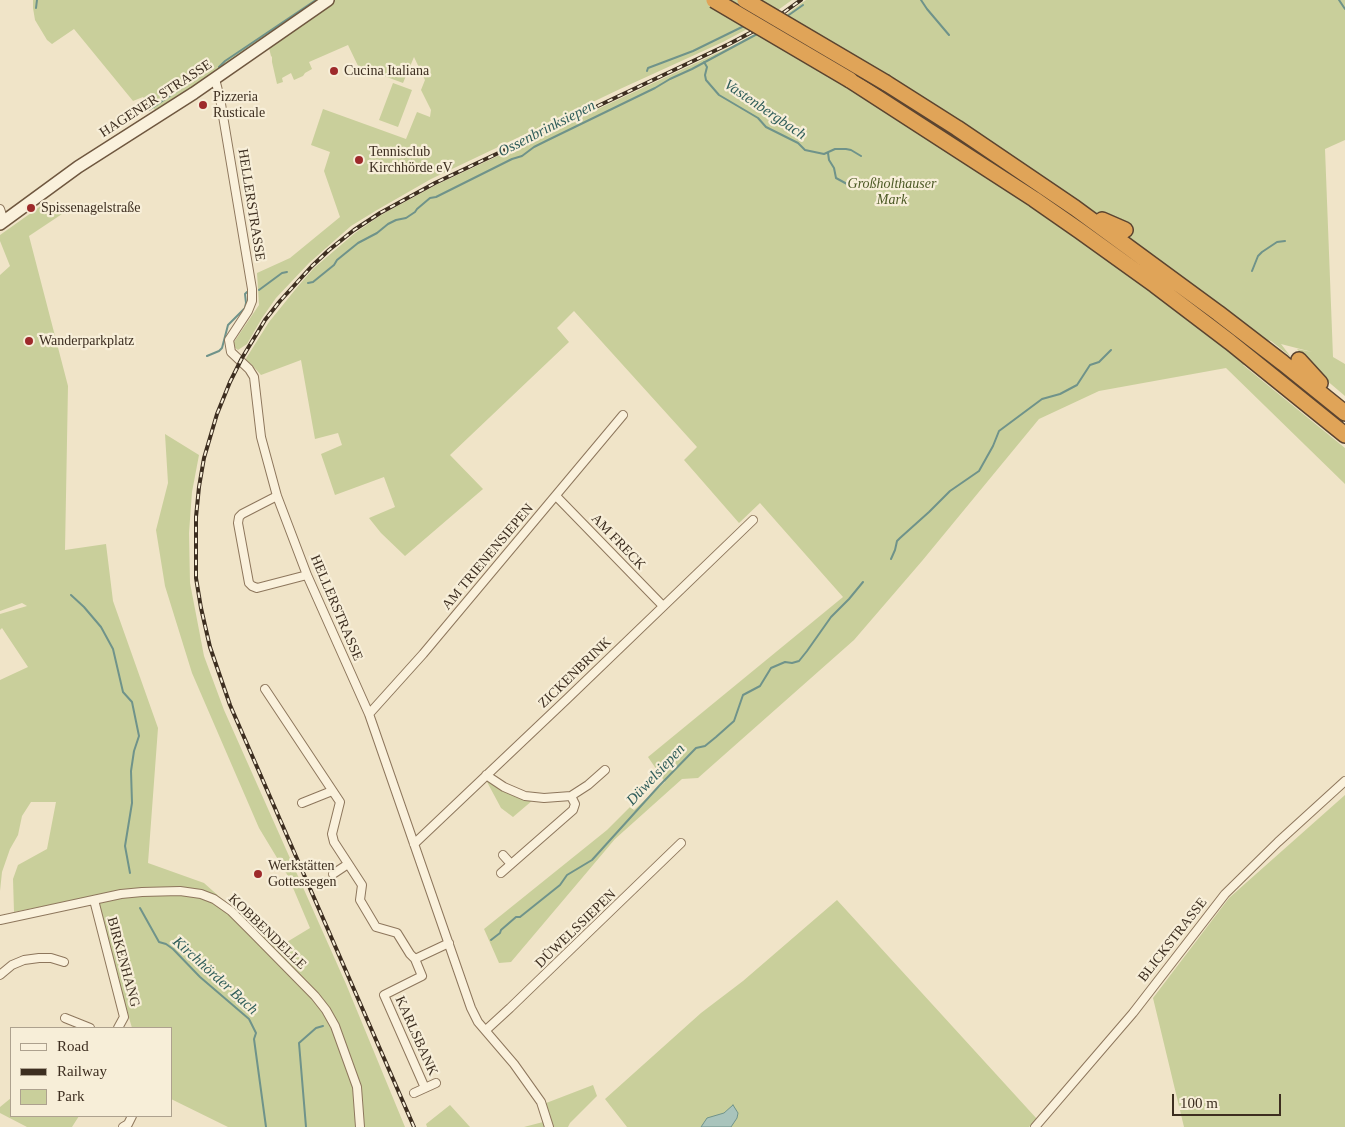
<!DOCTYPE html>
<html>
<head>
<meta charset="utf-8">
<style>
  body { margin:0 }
  #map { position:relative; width:1345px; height:1127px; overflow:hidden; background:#f0e4c8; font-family:"Times New Roman",serif }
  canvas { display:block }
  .legend { position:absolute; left:10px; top:1027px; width:162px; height:90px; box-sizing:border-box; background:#f7eed8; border:1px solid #ada18e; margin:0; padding:6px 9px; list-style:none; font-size:15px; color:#3d2e20 }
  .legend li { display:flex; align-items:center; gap:10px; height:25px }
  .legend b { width:25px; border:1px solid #ada18e }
  .scale { position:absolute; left:1172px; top:1094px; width:109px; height:22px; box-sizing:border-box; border:2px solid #3d2e20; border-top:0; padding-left:6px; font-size:15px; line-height:18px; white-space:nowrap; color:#3d2e20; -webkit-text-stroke:4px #f7eed8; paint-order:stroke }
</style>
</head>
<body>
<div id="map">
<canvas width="1345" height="1127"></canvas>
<ul class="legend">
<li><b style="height:6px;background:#faf1dc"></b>Road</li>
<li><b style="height:6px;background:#3d2e20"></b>Railway</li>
<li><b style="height:14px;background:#c9cf9b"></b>Park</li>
</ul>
<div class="scale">100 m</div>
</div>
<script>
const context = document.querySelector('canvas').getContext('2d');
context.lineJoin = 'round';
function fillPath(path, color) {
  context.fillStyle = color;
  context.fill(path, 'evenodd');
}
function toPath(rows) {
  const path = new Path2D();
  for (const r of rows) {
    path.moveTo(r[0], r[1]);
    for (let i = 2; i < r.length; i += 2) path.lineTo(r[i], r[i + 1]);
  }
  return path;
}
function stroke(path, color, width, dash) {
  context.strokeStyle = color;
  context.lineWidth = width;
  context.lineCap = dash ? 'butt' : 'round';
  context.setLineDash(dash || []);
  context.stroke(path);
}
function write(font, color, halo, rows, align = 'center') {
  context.font = font + ' "Times New Roman",serif';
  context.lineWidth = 4.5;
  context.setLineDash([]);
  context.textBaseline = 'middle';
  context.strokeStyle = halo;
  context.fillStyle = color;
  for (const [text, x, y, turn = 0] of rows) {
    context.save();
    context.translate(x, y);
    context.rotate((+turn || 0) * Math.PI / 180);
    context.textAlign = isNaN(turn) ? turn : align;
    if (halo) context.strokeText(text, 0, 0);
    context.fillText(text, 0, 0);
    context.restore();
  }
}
const green = toPath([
  [33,0,319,0,226,66,155,110,143,97,133,101,74,29,52,44,47,40,35,20,33,8],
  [328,0,792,0,764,20,723,42,620,89,431,179,377,210,351,226,309,263,276,298,262,318,247,344,238,350,234,347,234,342,259,305,257,273,290,258,340,217,324,171,330,152,311,145,323,109,406,139,417,112,430,117,431,110,421,90,425,80,414,57,403,83,365,69,360,70,348,45,309,62,312,69,305,73,303,76,294,80,291,73,282,78,283,82,277,84,272,62,272,57,271,56,269,48,312,11],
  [806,0,1345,0,1345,140,1325,149,1333,357,1345,364,1345,396,1325,379,1297,349,1312,352,1281,344,1291,357,1271,341,1263,339,1251,363,1243,365,1345,448,1345,484,1226,368,1099,391,1039,419,922,561,854,640,698,778,682,779,615,839,511,962,499,963,484,929,607,830,630,807,634,810,665,782,648,757,843,597,760,503,739,523,684,460,697,447,574,311,557,328,569,342,450,455,483,489,405,556,381,533,369,518,395,507,384,477,335,495,321,454,342,445,338,433,315,439,301,360,261,375,251,364,245,360,269,322,299,285,314,268,355,233,381,215,436,185,730,47,772,25],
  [393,83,412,90,398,127,379,120],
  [45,203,56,207,62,214,29,236,68,386,65,550,106,544,113,601,158,728,148,863,204,883,277,948,310,928,288,876,259,828,192,673,165,586,156,530,168,483,165,434,199,455,192,492,189,533,190,583,204,656,224,710,346,984,405,1127,228,1127,171,1099,171,1028,132,1028,94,896,14,912,13,879,18,865,47,849,56,802,31,802,22,816,18,835,10,849,2,872,0,891,0,680,28,667,2,628,0,630,0,614,27,606,22,603,0,611,0,275,10,266,0,241,0,235],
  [487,779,533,800,513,817,501,808,486,780],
  [1345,795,1345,1127,1184,1127,1153,998,1229,898],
  [837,900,1037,1119,1029,1127,731,1127,737,1118,738,1113,737,1111,730,1108,724,1113,705,1121,701,1127,627,1127,605,1099,701,1013,743,981],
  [593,1085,597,1096,570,1123,568,1127,524,1127,543,1122,541,1105],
  [11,1098,11,1116,79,1116,72,1127,27,1127,0,1113,0,1107],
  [450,1105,470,1127,427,1127,426,1124]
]);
const water = toPath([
  [733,1105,738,1113,737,1118,731,1127,701,1127,707,1118,724,1113,733,1105]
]);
const stream = toPath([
  [921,0,927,9,949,35],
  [1339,0,1345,9],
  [36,8,37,0],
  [786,17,803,5],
  [704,62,707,67,705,75,706,80,719,95,758,118,766,127,798,143,805,150,824,154,835,149,846,149,851,150,861,156],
  [219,67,225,61,316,0],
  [647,71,648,68,693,51,744,26],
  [149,110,205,72],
  [828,153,829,160,834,168,836,178,847,184],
  [1252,271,1258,256,1262,252,1277,242,1285,241],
  [308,283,313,282,334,265,337,260,358,243,377,233,388,224,396,220,406,218,415,212,417,209,430,198,436,197,512,159,522,156,534,147,546,141,655,88,670,79,692,69,759,33],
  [259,290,282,273,287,272],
  [207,356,219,351,222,348,228,325,245,308,246,303,245,294,247,292],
  [891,559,895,550,897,541,900,538,929,512,950,491,979,471,993,446,999,431,1042,399,1060,394,1077,385,1090,365,1099,362,1111,350],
  [71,595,84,607,101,627,113,649,123,692,132,702,139,736,134,751,131,771,132,803,125,846,130,873],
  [140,908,159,942,166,944,173,949,200,977,249,1019,256,1033,254,1039,266,1127],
  [491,940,500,933,501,930,516,917,520,917,560,885,567,875,592,860,659,786,696,748,705,746,716,737,734,721,743,695,760,686,771,668,785,662,792,663,799,661,807,651,831,617,849,599,863,582],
  [306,1127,299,1043,316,1028,323,1026]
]);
const minor = toPath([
  [215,79,220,98,252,289,252,301,248,311,229,340,231,352,249,369,254,377,261,437,277,496,307,575,369,714,471,1008,478,1022,514,1064,541,1102,549,1127],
  [0,209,4,221],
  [277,496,242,514,239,517,238,523,249,583,252,586,257,588,307,575],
  [556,496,663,606],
  [265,689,340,802,332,834,334,842,362,885,360,900,376,927,397,933,410,954,415,959,422,976,384,995,425,1088],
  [369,714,423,654,623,415],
  [486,775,504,787,525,796,544,798,571,796,588,785,605,770],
  [302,803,332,791],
  [414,844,568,698,753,520],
  [503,855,511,864],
  [501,873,573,810,575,804,571,796],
  [333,874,348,864],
  [94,900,124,1017,118,1028],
  [0,920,121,894,142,892,180,891,201,894,214,899,231,911,252,932,315,996,326,1010,335,1026,357,1087,360,1127],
  [415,959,449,943],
  [0,975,12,965,24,960,39,958,51,958,64,962],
  [65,1018,90,1028],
  [486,1030,510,1008,681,843],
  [414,1093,436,1083],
  [123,1127,128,1124,132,1116],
  [1035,1127,1133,1013,1225,894,1278,842,1345,781]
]);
const secondary = toPath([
  [0,224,78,167,194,93,328,0]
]);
const motorway = toPath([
  [850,80,1034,199,1080,231,1155,285,1230,342,1345,435],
  [886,83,957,128,1075,208,1218,313,1283,363,1345,413],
  [1102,220,1125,230],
  [1299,360,1320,383]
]);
const rail = toPath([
  [414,1127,230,705,210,647,201,608,196,578,196,517,199,487,204,458,217,414,230,382,242,358,265,320,280,301,312,266,329,250,354,230,380,213,435,183,729,44,769,23,801,0]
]);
const motorwayBridge = toPath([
  [714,0,850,80],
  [745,0,886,83]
]);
const markers = [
  [334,71,5,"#9e2a2b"],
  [203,105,5,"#9e2a2b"],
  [359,160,5,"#9e2a2b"],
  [31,208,5,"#9e2a2b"],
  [29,341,5,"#9e2a2b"],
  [258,874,5,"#9e2a2b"]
];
const poiNames = [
  ["Cucina Italiana",344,71],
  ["Pizzeria",213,97],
  ["Rusticale",213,113],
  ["Tennisclub",369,152],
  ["Kirchhörde eV",369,168],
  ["Spissenagelstraße",41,208],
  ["Wanderparkplatz",39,341],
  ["Werkstätten",268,866],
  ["Gottessegen",268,882]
];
const streetNames = [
  ["HAGENER STRASSE",156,99,-33],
  ["HELLERSTRASSE",251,205,81],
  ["AM FRECK",618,542,46],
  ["AM TRIENENSIEPEN",488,557,-50],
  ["HELLERSTRASSE",336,608,67],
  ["ZICKENBRINK",575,673,-44],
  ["DÜWELSSIEPEN",576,929,-44],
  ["KOBBENDELLE",267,932,44],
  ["BLICKSTRASSE",1173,940,-52],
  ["BIRKENHANG",123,962,75],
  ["KARLSBANK",416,1036,66]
];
const parkNames = [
  ["Großholthauser",892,184],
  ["Mark",892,200]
];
const waterNames = [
  ["Vastenbergbach",765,110,34],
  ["Ossenbrinksiepen",547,129,-27],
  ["Düwelsiepen",656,775,-47],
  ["Kirchhörder Bach",215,976,42]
];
fillPath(green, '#c9cf9b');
fillPath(water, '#a9c4bc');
stroke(water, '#6f938a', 1);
stroke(stream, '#6f938a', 2);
stroke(minor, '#8d765c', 10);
stroke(secondary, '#6f573f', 14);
stroke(motorway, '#5b4430', 18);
stroke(minor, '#faf1dc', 8);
stroke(secondary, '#faf1dc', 11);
stroke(motorway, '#e0a458', 15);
stroke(rail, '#3d2e20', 4);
stroke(rail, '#f7eed8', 2, [5.5]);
stroke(motorwayBridge, '#5b4430', 18, []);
stroke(motorwayBridge, '#e0a458', 15);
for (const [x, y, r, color] of markers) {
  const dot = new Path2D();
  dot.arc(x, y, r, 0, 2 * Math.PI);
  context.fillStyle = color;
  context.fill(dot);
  stroke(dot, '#f7eed8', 2);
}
write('14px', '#3d2e20', '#f7eed8', poiNames, 'left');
write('14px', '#3d2e20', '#f7eed8', streetNames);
write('italic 14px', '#4d5a26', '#f7eed8', parkNames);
write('italic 15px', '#2f5d5a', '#f7eed8', waterNames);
</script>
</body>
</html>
